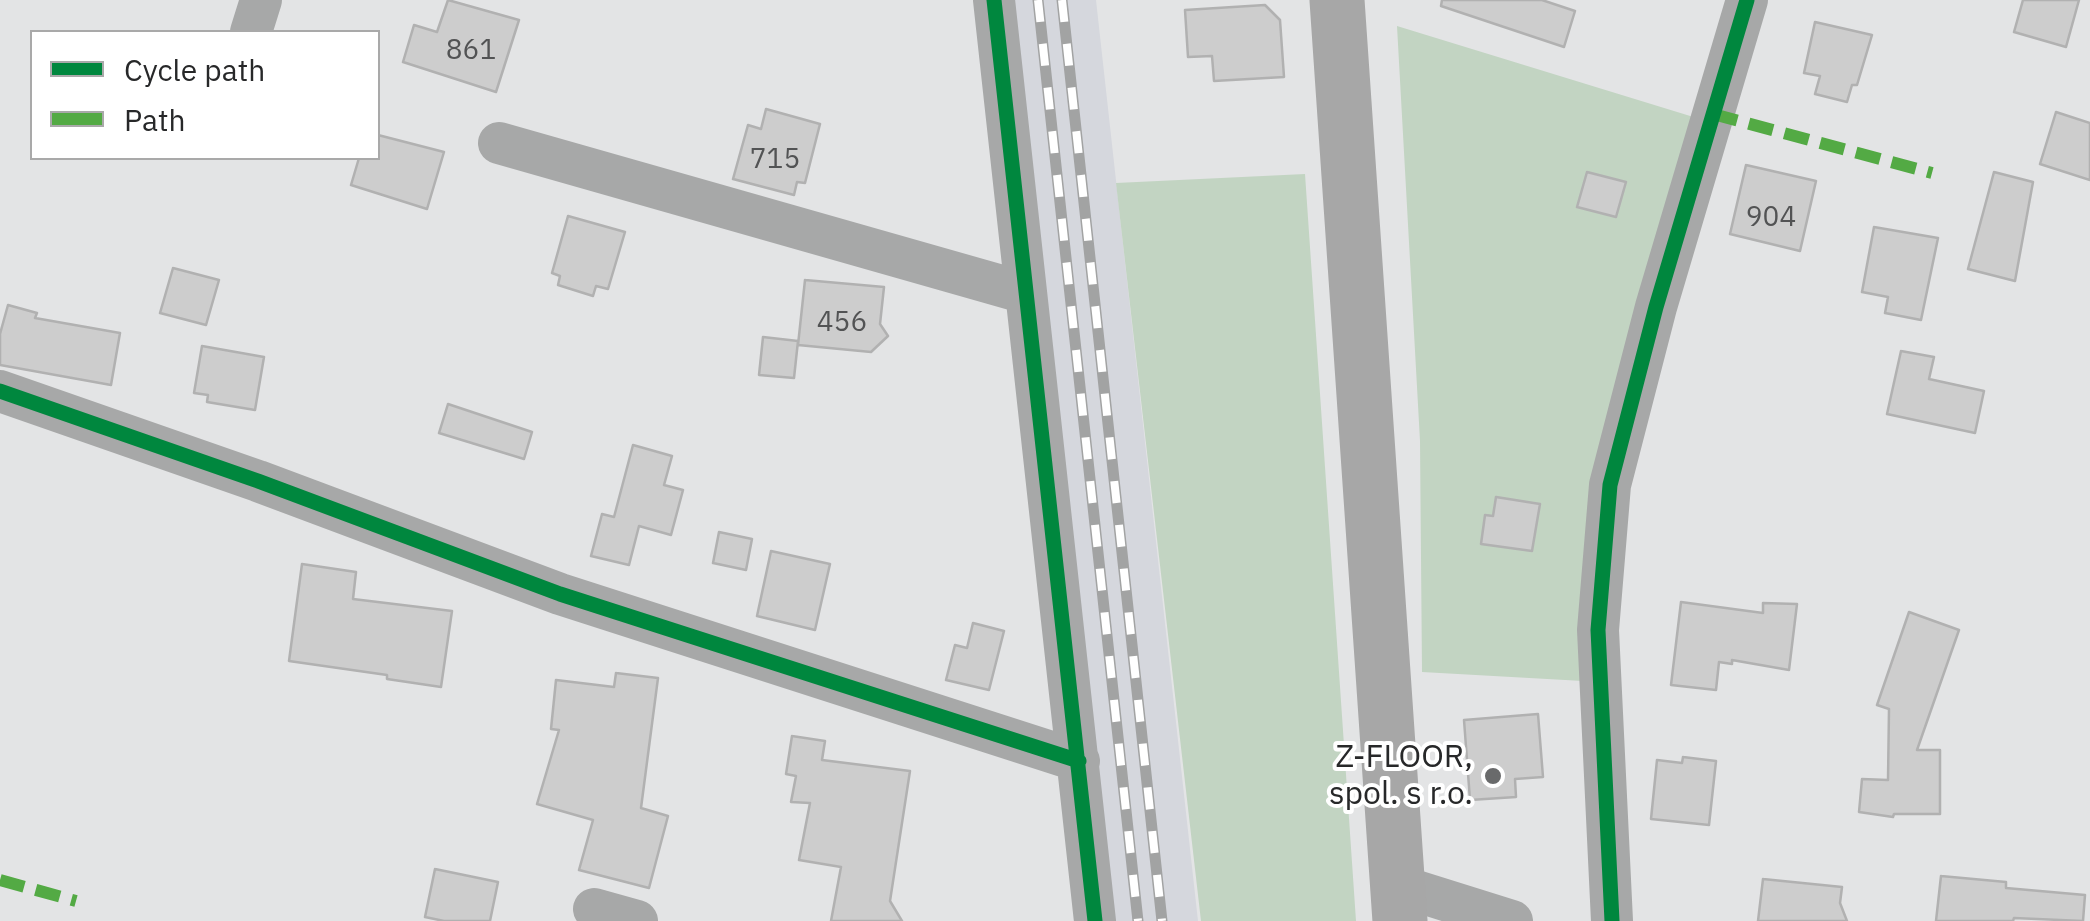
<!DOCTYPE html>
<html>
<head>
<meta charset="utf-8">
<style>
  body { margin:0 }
  #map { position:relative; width:2090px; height:921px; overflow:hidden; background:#e3e4e5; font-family:"IBM Plex Sans",sans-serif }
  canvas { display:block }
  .legend { position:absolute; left:30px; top:30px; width:350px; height:130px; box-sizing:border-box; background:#fff; border:2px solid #a9a9a9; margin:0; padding:12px 18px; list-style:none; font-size:30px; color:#272829 }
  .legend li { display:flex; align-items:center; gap:20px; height:50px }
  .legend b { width:50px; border:2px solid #a9a9a9 }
</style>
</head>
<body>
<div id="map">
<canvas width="2090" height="921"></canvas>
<ul class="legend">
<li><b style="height:12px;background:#00873e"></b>Cycle path</li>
<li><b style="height:12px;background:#53aa44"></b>Path</li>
</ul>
</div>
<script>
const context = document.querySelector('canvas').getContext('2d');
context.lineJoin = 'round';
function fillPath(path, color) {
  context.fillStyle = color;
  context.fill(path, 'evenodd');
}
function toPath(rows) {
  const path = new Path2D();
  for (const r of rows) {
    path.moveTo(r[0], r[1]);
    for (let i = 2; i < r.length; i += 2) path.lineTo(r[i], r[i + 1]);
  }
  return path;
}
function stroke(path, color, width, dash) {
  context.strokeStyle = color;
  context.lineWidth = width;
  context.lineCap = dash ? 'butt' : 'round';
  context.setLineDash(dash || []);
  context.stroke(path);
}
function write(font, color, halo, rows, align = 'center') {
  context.font = font + ' "IBM Plex Sans",sans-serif';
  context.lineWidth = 8;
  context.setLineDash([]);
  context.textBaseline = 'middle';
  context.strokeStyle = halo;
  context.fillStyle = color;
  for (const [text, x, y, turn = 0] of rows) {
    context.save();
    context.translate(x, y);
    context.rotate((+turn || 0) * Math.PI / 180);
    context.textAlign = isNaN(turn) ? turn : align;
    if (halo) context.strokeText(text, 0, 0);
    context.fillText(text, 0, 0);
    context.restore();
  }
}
const built = toPath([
  [1003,0,1096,0,1198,921,1105,921]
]);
const green = toPath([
  [1397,26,1700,119,1583,681,1422,672,1420,441],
  [1305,174,1356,921,1201,921,1116,183]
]);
const building = toPath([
  [448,0,519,20,496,92,403,62,414,25,437,32,448,0],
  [1442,0,1542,0,1575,11,1564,47,1441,6,1442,0],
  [2023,0,2079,0,2066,47,2014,32,2023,0],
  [1265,5,1280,20,1284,77,1214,81,1212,56,1188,57,1185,10,1265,5],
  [1815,22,1872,35,1857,85,1852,85,1847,102,1815,94,1820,76,1804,73,1815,22],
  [766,109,820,124,805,183,797,182,794,195,733,179,748,125,761,129,766,109],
  [2056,112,2090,123,2090,180,2040,164,2056,112],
  [378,135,444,152,427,209,351,185,359,158,378,158,378,135],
  [1746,165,1816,181,1800,251,1730,234,1746,165],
  [1587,172,1626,182,1616,217,1577,207,1587,172],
  [1994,172,2033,182,2015,281,1968,269,1994,172],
  [568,216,625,232,608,289,596,286,593,296,558,285,560,276,552,273,568,216],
  [1874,227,1938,238,1921,320,1885,313,1888,297,1862,292,1874,227],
  [173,268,219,280,206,325,160,313,173,268],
  [805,280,884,287,880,324,888,336,871,352,798,345,805,280],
  [8,305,37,313,35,318,120,333,111,385,0,365,0,334,8,305],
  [763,337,798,341,794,378,759,375,763,337],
  [202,346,264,357,255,410,207,402,208,395,194,393,202,346],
  [1901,351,1934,357,1929,379,1984,391,1975,433,1887,414,1901,351],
  [448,404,532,432,524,459,439,433,448,404],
  [633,445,672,456,664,485,683,490,671,535,639,526,629,565,591,556,602,514,614,517,633,445],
  [1496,497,1540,504,1532,551,1481,544,1485,515,1493,516,1496,497],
  [719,532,752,539,746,570,713,563,719,532],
  [771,551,830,564,815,630,757,616,771,551],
  [302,564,356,572,353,599,452,611,441,687,387,679,387,675,289,661,302,564],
  [1681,602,1763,613,1763,603,1797,604,1789,670,1732,660,1732,664,1719,662,1716,690,1671,685,1681,602],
  [1909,612,1959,630,1917,750,1940,750,1940,814,1894,814,1893,817,1859,812,1862,779,1888,780,1889,709,1877,705,1909,612],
  [973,623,1004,631,989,690,946,680,955,645,967,648,973,623],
  [616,673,658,678,641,808,668,816,649,888,579,870,593,820,537,804,559,730,551,729,556,680,614,687,616,673],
  [1538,714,1543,777,1515,779,1516,797,1470,800,1464,720,1538,714],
  [792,736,825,741,822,760,910,771,890,901,902,921,831,921,841,867,799,860,810,803,791,802,796,776,786,774,792,736],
  [1683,757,1716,761,1709,825,1651,819,1657,760,1682,763,1683,757],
  [435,869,498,882,490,921,444,921,425,917,435,869],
  [1941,876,2006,882,2006,888,2085,895,2083,921,2014,918,2013,921,1936,921,1941,876],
  [1763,879,1842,887,1840,903,1847,921,1758,921,1763,879]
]);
const street = toPath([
  [994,0,1095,921],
  [251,32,261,0],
  [499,143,1026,293],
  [0,391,258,481,560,594,1079,761],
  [1397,885,1512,921],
  [594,909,637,921],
  [1612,921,1598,630,1610,485,1656,307,1747,0]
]);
const secondary = toPath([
  [1337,0,1400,921]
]);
const rail = toPath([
  [1038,0,1138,921],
  [1062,0,1162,921]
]);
const quiet = toPath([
  [1713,114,1932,173],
  [0,880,76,901]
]);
const cycleway = toPath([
  [994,0,1095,921],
  [0,391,258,481,560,594,1079,761],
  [1612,921,1598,630,1610,485,1656,307,1747,0]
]);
const markers = [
  [1493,776,10,"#696a6b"]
];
const numberNames = [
  ["861",471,51],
  ["715",775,160],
  ["904",1771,218],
  ["456",842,323]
];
const poiNames = [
  ["Z-FLOOR,",1473,758],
  ["spol. s r.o.",1473,795]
];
fillPath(built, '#d5d7dd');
fillPath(green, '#c2d4c2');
fillPath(building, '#cdcdcd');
stroke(building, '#b1b1b1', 2.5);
stroke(street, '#a7a8a8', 42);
stroke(secondary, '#a7a7a7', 55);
stroke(rail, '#a2a3a3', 11);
stroke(rail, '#fff', 8, [22]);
stroke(quiet, '#53aa44', 12, [25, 12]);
stroke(cycleway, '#00873e', 15);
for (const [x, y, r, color] of markers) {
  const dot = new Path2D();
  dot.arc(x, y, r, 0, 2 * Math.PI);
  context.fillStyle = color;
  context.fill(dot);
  stroke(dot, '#fff', 4);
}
write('28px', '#525354', null, numberNames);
write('32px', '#272829', '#fff', poiNames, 'right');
</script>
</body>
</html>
